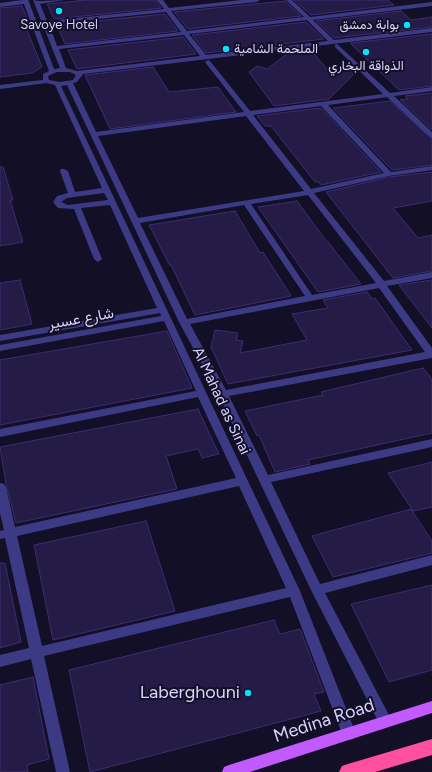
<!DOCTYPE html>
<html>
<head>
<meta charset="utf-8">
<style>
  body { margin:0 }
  canvas { display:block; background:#130f26 }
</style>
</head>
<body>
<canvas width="432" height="772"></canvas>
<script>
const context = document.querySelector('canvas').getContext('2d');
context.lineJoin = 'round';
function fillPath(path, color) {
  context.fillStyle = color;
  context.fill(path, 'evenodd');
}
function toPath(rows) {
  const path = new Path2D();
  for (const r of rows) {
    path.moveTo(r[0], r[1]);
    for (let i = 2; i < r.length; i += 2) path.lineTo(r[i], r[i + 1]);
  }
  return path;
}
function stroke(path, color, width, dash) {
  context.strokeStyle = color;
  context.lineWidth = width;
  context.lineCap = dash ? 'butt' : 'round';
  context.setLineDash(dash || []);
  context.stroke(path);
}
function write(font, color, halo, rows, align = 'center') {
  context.font = font + ' Figtree,Vazirmatn,sans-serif';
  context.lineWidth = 4;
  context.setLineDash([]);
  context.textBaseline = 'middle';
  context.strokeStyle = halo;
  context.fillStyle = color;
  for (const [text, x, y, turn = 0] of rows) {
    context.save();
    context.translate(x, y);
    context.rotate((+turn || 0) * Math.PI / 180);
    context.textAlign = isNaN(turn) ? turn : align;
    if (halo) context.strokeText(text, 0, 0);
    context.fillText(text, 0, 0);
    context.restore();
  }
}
const building = toPath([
  [86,0,156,0,161,8,54,19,47,4,86,0],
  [294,0,388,0,394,5,311,15,294,0],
  [285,1,301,16,188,29,174,12,285,1],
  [22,6,30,25,25,25,42,67,32,73,0,77,0,8,22,6],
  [401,11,411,20,432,17,432,27,334,38,316,21,401,11],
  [165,14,178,31,65,44,57,25,165,14],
  [306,22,324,39,206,53,192,35,306,22],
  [432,34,432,86,399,90,350,43,432,34],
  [183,37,196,54,77,69,68,50,183,37],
  [309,48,327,69,353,67,357,71,329,99,274,106,249,72,257,66,267,69,292,50,309,48],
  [153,67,169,92,218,87,236,112,110,129,85,75,153,67],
  [432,93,432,130,400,100,408,99,405,96,432,93],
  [390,101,432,139,432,165,392,170,333,108,390,101],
  [320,108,319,109,322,109,381,172,321,185,319,182,315,182,271,126,265,126,257,116,320,108],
  [0,167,3,167,13,200,10,200,23,242,0,246,0,167],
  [432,172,432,201,393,208,418,238,432,235,432,271,393,278,326,192,389,177,432,172],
  [297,201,327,242,328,242,361,284,318,292,258,207,297,201],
  [235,211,260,253,263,252,291,296,195,315,171,265,170,266,149,225,235,211],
  [20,280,32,324,0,330,0,283,20,280],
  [432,280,432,328,399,285,432,280],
  [367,292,372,299,375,298,412,350,228,384,211,347,215,330,238,333,236,340,243,341,240,353,307,340,292,314,328,308,323,300,367,292],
  [167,331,192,388,0,425,0,360,167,331],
  [423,368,432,379,432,433,308,460,310,464,275,472,259,435,257,436,245,411,323,395,321,392,423,368],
  [198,409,219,454,202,458,198,449,166,456,177,489,16,523,6,484,0,447,198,409],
  [432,462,432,507,413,511,388,473,432,462],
  [411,509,432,541,432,553,333,577,312,536,411,509],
  [146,521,175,611,53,640,34,545,146,521],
  [0,563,5,563,21,642,0,648,0,563],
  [432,585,432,670,389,682,351,604,432,585],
  [274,620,280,634,300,629,324,692,314,694,321,711,90,772,69,670,274,620],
  [33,677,49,759,27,765,28,772,0,772,0,685,33,677]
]);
const minor = toPath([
  [22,0,28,0,29,2,54,69,60,68,33,0,39,1,65,0,40,4,47,21,164,9,157,0,163,0,169,8,242,0,260,0,257,2,171,11,187,31,304,17,286,0,292,0,310,17,432,2,432,6,313,20,334,40,432,28,432,32,83,74,77,82,73,83,96,132,244,112,205,62,208,60,210,61,250,111,383,94,335,47,335,45,337,44,390,93,432,87,432,91,394,96,432,132,432,138,430,137,387,97,328,105,391,172,432,166,432,170,389,176,314,193,384,281,432,272,432,278,387,286,432,348,432,358,229,396,268,475,432,439,432,447,271,482,320,584,432,555,432,565,325,593,390,717,392,721,390,725,385,727,380,725,311,590,218,394,179,322,67,85,61,86,300,591,356,734,354,739,349,740,344,739,290,597,44,656,70,772,56,772,31,659,0,667,0,655,29,648,5,538,0,539,0,531,4,530,0,513,0,483,4,484,6,487,15,527,236,478,198,397,0,437,0,429,196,391,164,321,0,351,0,345,161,316,160,313,0,341,0,335,157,308,110,205,81,208,102,259,98,262,94,259,74,209,58,208,53,202,57,196,68,193,60,171,61,169,64,169,68,171,75,192,102,188,55,85,46,83,0,89,0,85,43,80,43,74,49,71,24,4,0,7,0,3,22,0],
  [166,12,181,32,57,46,49,24,166,12],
  [307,20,328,41,206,55,189,34,307,20],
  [184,35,200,56,77,71,66,68,59,49,184,35],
  [57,72,70,72,76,75,73,80,60,82,49,80,48,76,57,72],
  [321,106,384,173,311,189,253,115,321,106],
  [246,116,304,191,138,218,98,136,246,116],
  [104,193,108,200,68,205,61,202,67,198,104,193],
  [308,195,376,283,312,295,251,204,308,195],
  [244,205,305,296,187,319,140,223,244,205],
  [379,288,425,352,226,390,190,324,379,288],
  [239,486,286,588,42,646,17,536,239,486]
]);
const major = toPath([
  [432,701,432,713,250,772,222,772,224,767,229,765,432,701]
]);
const highway = toPath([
  [432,739,432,755,375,772,339,772,342,766,348,764,432,739]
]);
const markers = [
  [59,11,4,"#00e5ff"],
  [407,25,4,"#00e5ff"],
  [226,49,4,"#00e5ff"],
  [366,52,4,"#00e5ff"],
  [248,693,4,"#00e5ff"]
];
const farPoinames = [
  ["Savoye Hotel",59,25],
  ["بوابة دمشق",399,25,"right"],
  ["الملحمة الشامية",234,49,"left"],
  ["الذواقة البخاري",366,66]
];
const streetNames = [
  ["شارع عسير",81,319,-10],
  ["Al Mahad as Sinai",221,401,65]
];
const nearPoinames = [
  ["Laberghouni",240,693]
];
const nearStreetnames = [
  ["Medina Road",324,721,-18]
];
fillPath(building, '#241b47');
stroke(building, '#3b2d73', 1);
fillPath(minor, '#3d3a85');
fillPath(major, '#c25bff');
fillPath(highway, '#ff4fa3');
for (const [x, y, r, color] of markers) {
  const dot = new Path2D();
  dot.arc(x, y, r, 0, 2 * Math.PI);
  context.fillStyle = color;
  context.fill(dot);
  stroke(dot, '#130f26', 1.5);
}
write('13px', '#d9d4ff', '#130f26', farPoinames);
write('15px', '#d9d4ff', '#130f26', streetNames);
write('18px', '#d9d4ff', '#130f26', nearPoinames, 'right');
write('18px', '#d9d4ff', '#130f26', nearStreetnames);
</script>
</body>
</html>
